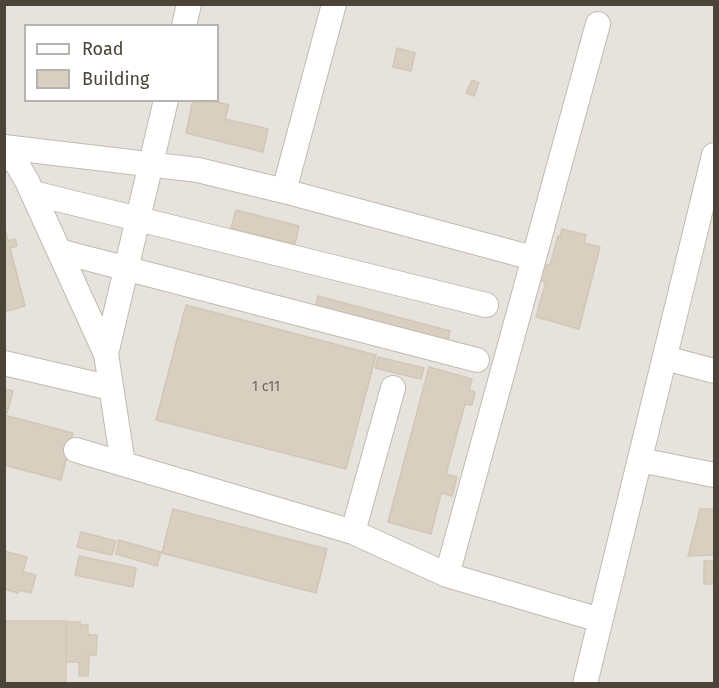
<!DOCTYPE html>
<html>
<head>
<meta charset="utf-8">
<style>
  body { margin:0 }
  #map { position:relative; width:719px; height:688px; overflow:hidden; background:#f6f3ec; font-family:"Fira Sans",sans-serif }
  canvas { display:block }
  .frame { position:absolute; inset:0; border:6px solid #4b4439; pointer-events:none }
  .legend { position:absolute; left:24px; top:24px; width:195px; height:78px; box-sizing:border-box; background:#fff; border:2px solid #b7b4b0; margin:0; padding:8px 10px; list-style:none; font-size:18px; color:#4b4439 }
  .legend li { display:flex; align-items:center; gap:12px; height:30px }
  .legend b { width:30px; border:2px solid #b7b4b0 }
</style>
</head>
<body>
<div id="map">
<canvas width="719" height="688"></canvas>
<div class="frame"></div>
<ul class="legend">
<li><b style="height:8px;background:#fff"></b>Road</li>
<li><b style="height:16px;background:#d8cfc1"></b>Building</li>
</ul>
</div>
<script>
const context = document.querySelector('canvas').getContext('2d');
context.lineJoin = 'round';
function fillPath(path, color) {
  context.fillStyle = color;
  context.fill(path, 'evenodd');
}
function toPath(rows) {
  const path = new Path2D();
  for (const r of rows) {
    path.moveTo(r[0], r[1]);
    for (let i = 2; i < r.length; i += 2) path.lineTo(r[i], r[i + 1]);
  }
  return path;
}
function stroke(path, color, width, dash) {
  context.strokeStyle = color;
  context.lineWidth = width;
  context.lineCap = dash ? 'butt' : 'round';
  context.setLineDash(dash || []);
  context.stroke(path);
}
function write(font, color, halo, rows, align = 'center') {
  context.font = font + ' "Fira Sans",sans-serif';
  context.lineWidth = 4.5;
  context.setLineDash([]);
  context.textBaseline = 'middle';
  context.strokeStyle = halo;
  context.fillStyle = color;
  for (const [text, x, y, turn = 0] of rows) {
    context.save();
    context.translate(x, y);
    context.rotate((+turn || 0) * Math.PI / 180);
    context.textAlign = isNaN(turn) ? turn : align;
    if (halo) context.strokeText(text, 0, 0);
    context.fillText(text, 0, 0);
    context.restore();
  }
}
const industrial = toPath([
  [5,5,714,5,714,683,5,683],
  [26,26,218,26,218,100,26,100]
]);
const building = toPath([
  [397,48,415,53,411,71,393,67,397,48],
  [472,80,479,83,474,96,466,93,472,80],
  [193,100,208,100,229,105,225,119,268,129,263,152,186,133,193,100],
  [236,210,299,226,295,244,231,228,236,210],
  [4,226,8,241,15,239,17,246,10,248,25,306,4,312,4,226],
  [562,229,586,235,584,243,600,247,579,329,536,317,546,282,540,280,544,264,550,265,558,236,560,237,562,229],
  [318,296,450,331,447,344,315,309,318,296],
  [186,305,376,355,346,469,156,420,186,305],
  [378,357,424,368,421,379,375,368,378,357],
  [429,367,472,379,469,390,475,392,472,405,465,404,446,474,457,477,452,496,441,493,431,534,388,522,429,367],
  [4,389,13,391,7,413,4,412,4,389],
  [4,415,73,433,61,480,4,465,4,415],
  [173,509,327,549,316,593,162,553,173,509],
  [700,509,714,509,714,555,688,556,700,509],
  [81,532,116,541,112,555,77,547,81,532],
  [119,540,161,552,157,566,116,554,119,540],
  [4,551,27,557,23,572,36,575,31,593,19,590,18,593,4,589,4,551],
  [79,556,136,568,133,587,75,575,79,556],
  [704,561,714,561,714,584,704,584,704,561],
  [4,621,66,621,66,684,4,684,4,621],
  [66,622,80,622,80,625,88,625,88,635,97,635,96,655,86,655,86,657,89,657,88,676,79,676,79,662,66,662,66,622]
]);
const minor = toPath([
  [184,26,189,4],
  [4,147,198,170,284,191,533,258],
  [4,151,17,164,27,181,106,354],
  [284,191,334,4],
  [33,193,486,305],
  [59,251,477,360],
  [665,358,714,371],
  [4,363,111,388],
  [76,450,353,532,447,575,600,620],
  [640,460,714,475],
  [123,464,106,354,166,100],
  [353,532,393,388],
  [447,575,598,24],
  [585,684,714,155]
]);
const numberNames = [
  ["1 с11",266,387]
];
fillPath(industrial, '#e6e2dd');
fillPath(building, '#d8cfc1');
stroke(building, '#d3c7b4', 1.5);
stroke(minor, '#c2bbae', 26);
stroke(minor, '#fff', 24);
write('14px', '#6e675b', null, numberNames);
</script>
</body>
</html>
